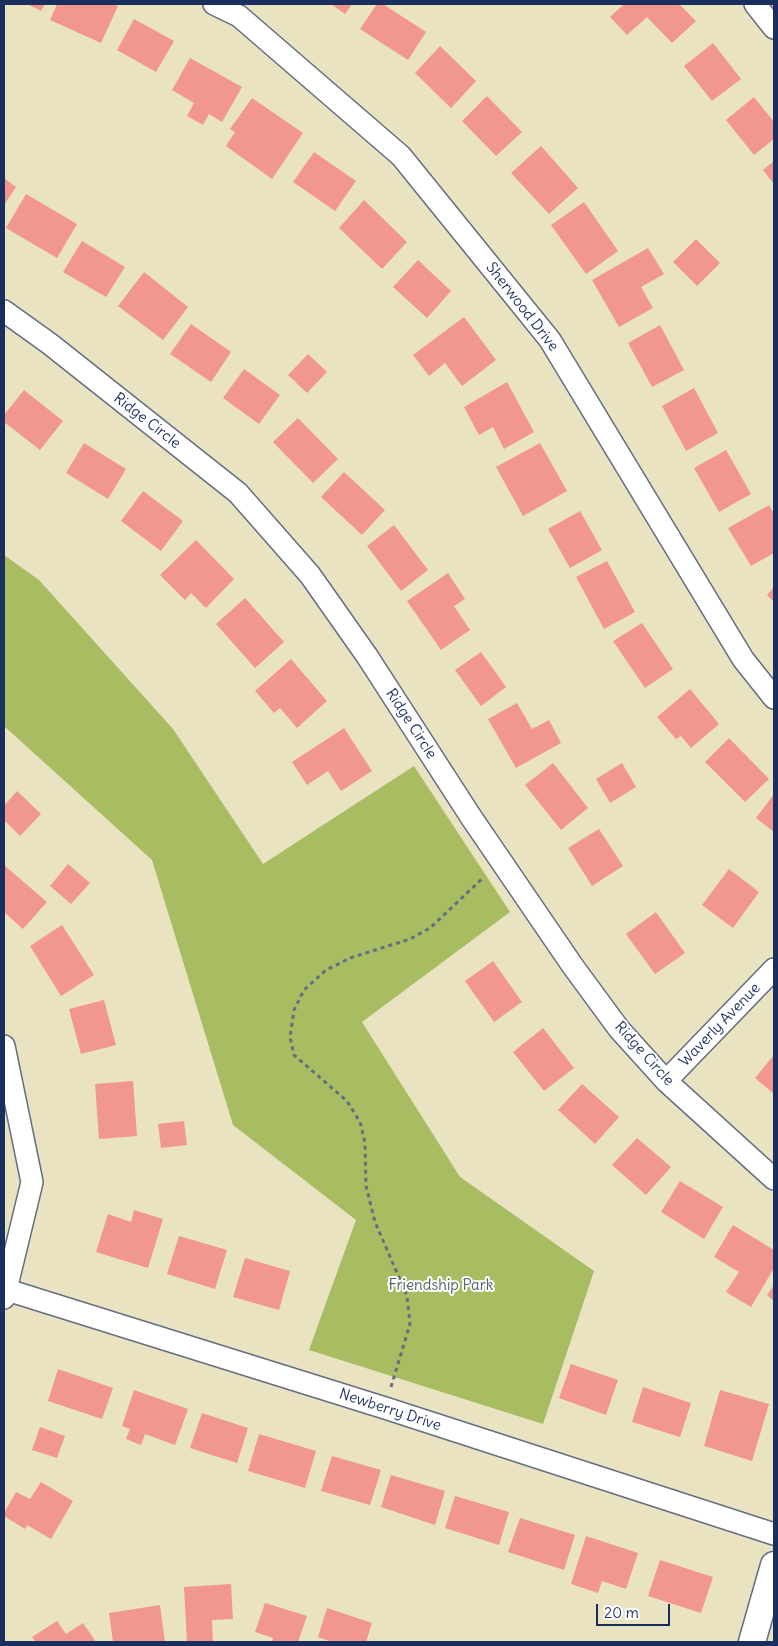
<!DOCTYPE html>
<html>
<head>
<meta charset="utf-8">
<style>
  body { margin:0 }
  #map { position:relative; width:778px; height:1646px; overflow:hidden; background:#e9e3c2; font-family:Delius,sans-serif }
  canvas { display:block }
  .frame { position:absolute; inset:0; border:5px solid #1b2f5e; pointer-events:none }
  .scale { position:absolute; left:596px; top:1604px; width:74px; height:22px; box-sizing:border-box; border:2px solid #1b2f5e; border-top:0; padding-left:6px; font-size:15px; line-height:18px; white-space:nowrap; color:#1b2f5e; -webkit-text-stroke:4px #fff; paint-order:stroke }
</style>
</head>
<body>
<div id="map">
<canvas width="778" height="1646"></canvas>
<div class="frame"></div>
<div class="scale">20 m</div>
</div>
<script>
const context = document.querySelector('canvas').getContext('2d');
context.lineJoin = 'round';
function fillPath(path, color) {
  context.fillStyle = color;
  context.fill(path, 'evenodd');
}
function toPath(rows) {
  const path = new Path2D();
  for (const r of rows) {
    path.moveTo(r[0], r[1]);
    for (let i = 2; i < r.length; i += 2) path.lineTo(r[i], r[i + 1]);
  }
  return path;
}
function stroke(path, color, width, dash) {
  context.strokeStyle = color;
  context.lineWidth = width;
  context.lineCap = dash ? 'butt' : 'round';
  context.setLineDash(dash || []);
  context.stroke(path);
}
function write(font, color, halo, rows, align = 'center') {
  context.font = font + ' Delius,sans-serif';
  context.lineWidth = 4;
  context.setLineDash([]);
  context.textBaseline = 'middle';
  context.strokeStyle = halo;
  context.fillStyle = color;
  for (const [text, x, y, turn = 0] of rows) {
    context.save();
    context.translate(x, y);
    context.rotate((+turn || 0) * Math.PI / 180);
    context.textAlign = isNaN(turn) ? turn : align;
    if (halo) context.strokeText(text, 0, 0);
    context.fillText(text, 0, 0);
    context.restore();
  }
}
const green = toPath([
  [4,555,39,580,173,729,263,864,414,766,510,912,362,1022,460,1177,594,1271,543,1424,309,1350,356,1220,233,1125,152,860,4,726]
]);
const building = toPath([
  [27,4,45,4,41,11],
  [57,4,113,4,118,6,101,43,50,20],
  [331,4,352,4,345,14],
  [377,4,383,4,426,32,408,60,360,29],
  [624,4,679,4,696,21,672,43,647,17,627,35,610,17],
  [134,19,174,41,156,72,117,50],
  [713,43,741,79,712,101,684,66],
  [440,46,476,81,451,108,415,73],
  [190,58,242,87,222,122,209,114,203,125,187,116,194,103,172,90],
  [487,96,522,132,496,156,462,121],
  [754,97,774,122,774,139,754,155,726,120],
  [252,98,303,133,272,179,226,146,235,132,230,129],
  [541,146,578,188,549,214,511,173],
  [314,152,356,181,335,211,293,182],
  [774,161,774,184,763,170],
  [4,178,16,187,4,205],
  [26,194,77,224,57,258,6,228],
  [364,200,407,242,382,269,339,228],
  [584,202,618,251,586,274,551,225],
  [696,239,720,263,697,286,673,262],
  [82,241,125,267,106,297,63,272],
  [648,248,664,274,641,287,653,308,619,327,592,280],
  [418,260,451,291,427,318,393,287],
  [144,272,188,307,163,340,118,306],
  [464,317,496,360,462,386,445,363,429,376,413,355],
  [191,324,231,352,211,382,170,354],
  [660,325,684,370,652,387,628,343],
  [308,354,327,372,307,393,288,375],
  [244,369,280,395,259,424,223,398],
  [507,382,534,432,504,449,493,427,479,435,464,407],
  [694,388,718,433,686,451,662,406],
  [24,390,63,421,40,450,4,422,4,415],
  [298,418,338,459,313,483,273,442],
  [84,443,126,469,108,499,66,473],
  [540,443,567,491,523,516,496,467],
  [726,450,751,494,719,512,694,468],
  [344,472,385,510,362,535,321,497],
  [143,491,183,521,161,551,121,521],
  [769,505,774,514,774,553,751,566,728,528],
  [580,511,602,550,570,568,548,529],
  [394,525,428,570,401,591,367,546],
  [196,540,234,579,206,608,191,593,185,600,160,575],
  [607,561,635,612,604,629,576,577],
  [448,573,465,599,454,606,470,630,441,650,407,601],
  [774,587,774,602,767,595],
  [245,598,284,642,255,668,216,624],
  [642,623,673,669,645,688,613,641],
  [481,652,506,687,481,706,455,670],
  [291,659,327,701,297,728,280,708,274,713,255,691],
  [690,689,719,724,691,748,681,736,676,739,657,717],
  [517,703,532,729,549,720,561,743,516,768,488,719],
  [344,728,372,771,341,791,328,771,307,785,292,762],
  [729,738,769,779,745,802,705,762],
  [553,763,588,808,561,830,525,785],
  [622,763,636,787,610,803,596,779],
  [17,791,41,814,20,836,4,820,4,806],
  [774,794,774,832,756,818],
  [599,829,623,866,592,886,568,848],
  [68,864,90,883,71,904,50,886],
  [4,865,47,902,23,929,4,912],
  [729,869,759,892,733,928,702,905],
  [656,912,685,953,655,974,626,934],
  [62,925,94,975,61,996,30,946],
  [493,961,522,1002,494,1022,465,981],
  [104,1000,116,1045,81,1054,69,1009],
  [543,1028,574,1068,544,1091,513,1052],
  [774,1055,774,1094,755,1078],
  [133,1081,137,1136,99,1139,95,1084],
  [582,1084,619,1117,595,1144,558,1110],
  [184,1121,187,1145,161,1148,158,1124],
  [637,1138,671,1167,646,1195,612,1165],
  [680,1181,723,1207,704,1239,661,1212],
  [134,1210,163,1219,148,1268,96,1252,108,1214,131,1222],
  [733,1225,774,1250,774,1268,751,1307,726,1292,739,1272,714,1257],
  [179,1236,227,1250,215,1289,167,1274],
  [245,1258,290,1271,279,1310,233,1297],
  [774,1285,774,1301,767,1295],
  [571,1364,618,1380,606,1415,559,1398],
  [58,1369,113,1388,102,1419,48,1401],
  [643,1387,691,1403,680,1437,632,1422],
  [134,1390,188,1409,175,1445,145,1434,141,1445,126,1439,130,1429,122,1426],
  [720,1390,769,1404,752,1461,704,1446],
  [202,1413,248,1428,237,1463,190,1448],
  [40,1427,65,1436,57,1458,32,1450],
  [259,1434,316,1451,305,1488,248,1471],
  [332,1456,381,1470,370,1505,321,1491],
  [391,1475,445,1491,435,1525,381,1507],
  [41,1482,73,1501,51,1539,27,1525,25,1529,4,1516,4,1513,16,1492,30,1499],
  [455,1496,509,1512,499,1545,445,1528],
  [520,1518,575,1535,564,1570,508,1552],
  [586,1536,638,1553,626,1589,602,1581,598,1593,571,1584],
  [660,1560,713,1577,701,1613,648,1596],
  [231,1584,233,1619,212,1620,213,1642,187,1642,184,1587],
  [265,1603,307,1616,298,1642,272,1642,273,1638,255,1632],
  [160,1605,165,1642,113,1642,109,1613],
  [327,1608,372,1623,366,1642,332,1642,318,1637],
  [57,1621,66,1634,83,1623,96,1642,36,1642,32,1637]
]);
const path = toPath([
  [391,1387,410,1324,407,1296,375,1222,366,1186,365,1143,360,1122,347,1101,294,1055,290,1037,294,1010,304,990,326,970,350,958,410,939,430,928,484,877]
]);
const minor = toPath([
  [214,4,239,16,401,156,550,340,743,659,774,698],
  [755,4,774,28],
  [4,311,50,344,238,493,310,575,367,656,471,817,572,965,619,1029,666,1081,774,1179],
  [4,1046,32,1182,4,1298],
  [666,1081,774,969],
  [4,1289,385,1408,774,1534]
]);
const tertiary = toPath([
  [752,1642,774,1565]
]);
const streetNames = [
  ["Sherwood Drive",522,307,52],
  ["Ridge Circle",147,421,38],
  ["Ridge Circle",411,724,57],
  ["Waverly Avenue",720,1025,-46],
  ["Ridge Circle",644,1054,48],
  ["Newberry Drive",390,1410,18]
];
const parkNames = [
  ["Friendship Park",441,1286]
];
fillPath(green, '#a8bc61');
fillPath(building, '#f19790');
stroke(minor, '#636e81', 24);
stroke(tertiary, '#636e81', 29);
stroke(path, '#636e81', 3, [4, 4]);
stroke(minor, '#fff', 21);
stroke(tertiary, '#fff', 26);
write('15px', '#1b2f5e', '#fff', streetNames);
write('15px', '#4c605f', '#fff', parkNames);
</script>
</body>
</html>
